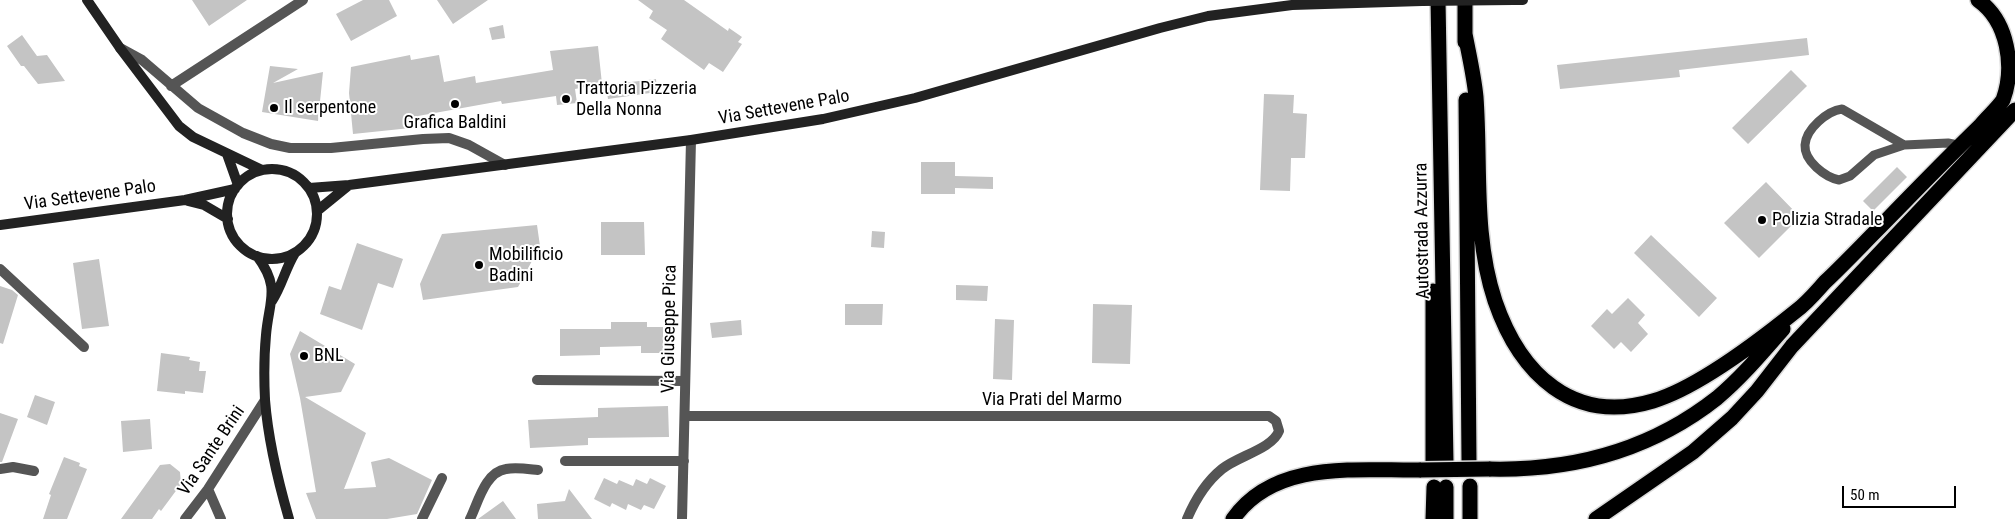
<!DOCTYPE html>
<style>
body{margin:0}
#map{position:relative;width:2015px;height:519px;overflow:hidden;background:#fff;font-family:"Roboto Condensed",sans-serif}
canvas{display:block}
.scale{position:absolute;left:1842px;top:486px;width:114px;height:22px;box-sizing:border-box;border:2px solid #000;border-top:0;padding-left:6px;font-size:15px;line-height:18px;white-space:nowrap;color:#000;-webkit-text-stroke:4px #fff;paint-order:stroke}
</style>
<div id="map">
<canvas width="2015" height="519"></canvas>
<div class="scale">50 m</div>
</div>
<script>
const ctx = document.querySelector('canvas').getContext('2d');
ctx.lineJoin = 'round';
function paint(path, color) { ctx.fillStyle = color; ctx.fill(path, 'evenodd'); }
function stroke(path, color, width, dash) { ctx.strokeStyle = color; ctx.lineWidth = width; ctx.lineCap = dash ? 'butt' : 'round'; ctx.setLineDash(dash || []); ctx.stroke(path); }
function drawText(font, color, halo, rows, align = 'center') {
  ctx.font = font + ' "Roboto Condensed",sans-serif'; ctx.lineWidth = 4; ctx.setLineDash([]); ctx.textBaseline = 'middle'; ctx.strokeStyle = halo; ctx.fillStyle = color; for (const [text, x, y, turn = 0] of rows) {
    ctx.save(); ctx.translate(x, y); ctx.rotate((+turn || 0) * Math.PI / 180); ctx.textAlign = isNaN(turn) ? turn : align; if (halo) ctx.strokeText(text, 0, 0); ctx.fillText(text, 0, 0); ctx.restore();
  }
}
paint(new Path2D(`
 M192,0H247L209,26Z
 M363,0H389L397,16L351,41L336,14Z
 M437,0H488L453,24Z
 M638,0H684L728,31L729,28L742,37L738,42L742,44L723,72L709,63L704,70L661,39L667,30L649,18L653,11Z
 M503,25L505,38L492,40L489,28Z
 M22,35L37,56L47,55L65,81L38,84L24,66H21L7,46Z
 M1807,38L1809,55L1679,70L1680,77L1560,89L1557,65Z
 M598,46L602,84L575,89L577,103L557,105L556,96L502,104L501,101L418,116L420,127L353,134L349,93L351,67L410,55L411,60L439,55L444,82L475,76L476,83L553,70L550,51Z
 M270,66L298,69L273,83L323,72L318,121L262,112Z
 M1791,70L1807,86L1748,144L1732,128Z
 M656,79L657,92L608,99L606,85Z
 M1264,94L1294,95L1293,113L1307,114L1305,158H1291L1290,191L1260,190Z
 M921,162H955V176L993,177V189L955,188V194H921Z
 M1897,167L1907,177L1873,211L1863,201Z
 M1766,182L1800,217L1759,258L1724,223Z
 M601,222H644L645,255H601Z
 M537,225L540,246L518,287L423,300L420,284L442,234Z
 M872,231L885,232L884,248L871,247Z
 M1651,235L1717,298L1699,317L1634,253Z
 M357,243L403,259L393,288L378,283L362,330L320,314L329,286L341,290Z
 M99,259L109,326L82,329L73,263Z
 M956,285L988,286L987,301L956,300Z
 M0,286L12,290L18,295L3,344L0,343Z
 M1628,298L1645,315L1638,323L1648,334L1631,352L1621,342L1614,349L1591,326L1607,309L1612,314Z
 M845,304H883L882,325H845Z
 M1093,304L1132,305L1130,364L1092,363Z
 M995,319L1014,320L1012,380L993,379Z
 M741,320L742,335L712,338L710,323Z
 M611,322H647V327H663V353H641V346L600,347V355L560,356V329H611Z
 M300,331L355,364L341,392L305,397L366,433L344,489L376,487L371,462L389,458L432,480L417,514L387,519H316L306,493L316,492L300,398L290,354Z
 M161,353L190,357L189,360L200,362L199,371H206L203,393L185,391V394L157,391Z
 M35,395L55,402L47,425L27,417Z
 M668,406L669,437L588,438V445L530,448L528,420L598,417V408Z
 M0,413L18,419L2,462H0Z
 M150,419L152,449L123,452L121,421Z
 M64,457L80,463L79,466L87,469L67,519H43L51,495L49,494Z
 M170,464L180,472L181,484L161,511L159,509L152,519H121L160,465Z
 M604,478L617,484L619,480L633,486L636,479L647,484L650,478L666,486L654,509L644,505L641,510L628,504L626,510L612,503L610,507L594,499Z
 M569,489L592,519H538L537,504L565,501Z
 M503,501L516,519H478Z`), '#c4c4c4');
const highway = new Path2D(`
 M1438,0L1446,461
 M1465,0V42
 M1465,34C1469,55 1474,76 1476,97C1481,166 1473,235 1495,301C1520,374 1573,425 1653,401C1697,388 1760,340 1796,311C1807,303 1816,292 1825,282C1844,264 1862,245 1880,227C1913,193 1946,159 1980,126C1987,117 1997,109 2003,100C2015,67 2008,21 1978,0
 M1466,100L1469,461
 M1433,291V461
 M1489,469C1572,471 1651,450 1717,398C1741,378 1762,353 1783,329
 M1470,486V519
 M1446,487V519
 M1233,519C1275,459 1358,471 1421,470
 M1433,519L1434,487
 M1596,519L1693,452L1732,418L1757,391L1792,346L2015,110`);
stroke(highway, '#dbdbdb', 18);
stroke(new Path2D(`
 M1904,145L1874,155L1850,176L1839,180C1825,177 1804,161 1805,145C1806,129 1827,111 1842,109L1904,145L1948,143L1953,144L1960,148`), '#555', 9);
stroke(new Path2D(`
 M120,48L142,60L198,108L243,133L271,144L290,148H331L423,139L449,138L469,145L505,165
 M171,86L303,0
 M0,269L84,347
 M537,380L685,381
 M685,416H1269L1276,421L1279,431C1272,449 1238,456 1222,469C1206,482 1195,500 1187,519
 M565,461H684
 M0,469L13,467L34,471
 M208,489L221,519
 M185,519L208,489L265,400
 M422,519L442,478
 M470,519C478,503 485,472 506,469C516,467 528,469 538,470
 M682,519L691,140`), '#555', 10);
stroke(new Path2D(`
 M87,0L120,48L179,126L193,137L262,170
 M1513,0H1523
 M227,154L238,185
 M227 214a45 45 0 1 1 90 0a45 45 0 1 1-90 0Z
 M309,188L349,185L691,140L823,119L915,98L1160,28L1208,16L1292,5L1422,1
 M188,201L204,205L228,219
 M317,211L349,185
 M0,225L185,200L235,189
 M257,256C281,288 269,300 266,335C264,356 264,379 265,400C268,439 278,481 289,519
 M272,301C282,286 285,269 295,253`), '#222', 10);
stroke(highway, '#000', 15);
const highwayBridge = new Path2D(`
 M1421,470L1489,469`);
stroke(highwayBridge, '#dbdbdb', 18, []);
stroke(new Path2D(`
 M1422,1L1513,0`), '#222', 10);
stroke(highwayBridge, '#000', 15);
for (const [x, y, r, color] of [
 [566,99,5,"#000"],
 [455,104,5,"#000"],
 [274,108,5,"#000"],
 [1762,220,5,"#000"],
 [479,265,5,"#000"],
 [304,356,5,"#000"]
]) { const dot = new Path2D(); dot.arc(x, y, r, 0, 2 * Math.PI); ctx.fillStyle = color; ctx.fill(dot); stroke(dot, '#fff', 2); }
drawText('18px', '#000', '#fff', [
 ["Trattoria Pizzeria",576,89],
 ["Della Nonna",576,110],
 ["Il serpentone",284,108],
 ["Grafica Baldini",455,123,"center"],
 ["Polizia Stradale",1772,220],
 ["Mobilificio",489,255],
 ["Badini",489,276],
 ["BNL",314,356]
], 'left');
drawText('18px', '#000', '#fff', [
 ["Via Settevene Palo",784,108,-10],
 ["Via Settevene Palo",90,196,-8],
 ["Autostrada Azzurra",1423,231,-91],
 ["Via Giuseppe Pica",670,329,-89],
 ["Via Prati del Marmo",1052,400],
 ["Via Sante Brini",212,451,-56]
]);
</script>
